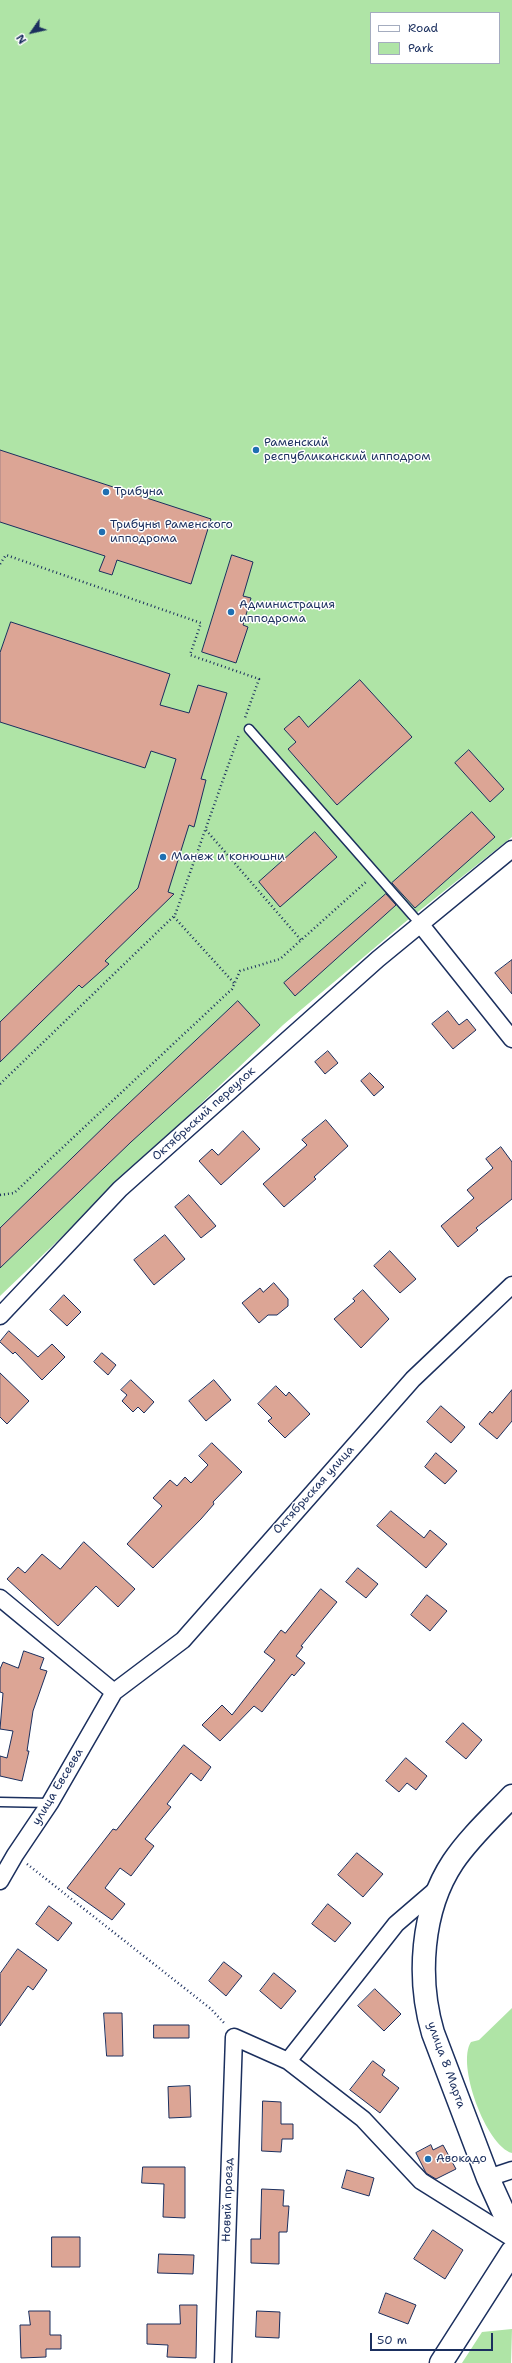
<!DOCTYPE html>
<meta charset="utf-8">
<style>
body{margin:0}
#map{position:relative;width:512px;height:2363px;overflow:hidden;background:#fff;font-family:"Shantell Sans",sans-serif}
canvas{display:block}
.legend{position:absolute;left:370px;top:12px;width:130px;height:52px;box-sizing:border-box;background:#fff;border:1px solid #a4acbf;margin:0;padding:5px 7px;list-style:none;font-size:12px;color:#1b2f5e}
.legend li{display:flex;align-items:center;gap:8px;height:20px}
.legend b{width:20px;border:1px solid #a4acbf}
.north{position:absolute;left:12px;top:12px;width:40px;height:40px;-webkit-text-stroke:3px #fff;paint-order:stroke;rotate:236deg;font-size:11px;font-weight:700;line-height:16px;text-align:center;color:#1b2f5e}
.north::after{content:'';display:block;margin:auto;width:14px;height:18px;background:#1b2f5e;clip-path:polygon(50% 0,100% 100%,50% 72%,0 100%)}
.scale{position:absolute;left:370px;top:2333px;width:123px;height:18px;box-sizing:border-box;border:2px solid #1b2f5e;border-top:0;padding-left:5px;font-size:12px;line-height:14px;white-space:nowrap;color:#1b2f5e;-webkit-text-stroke:3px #fff;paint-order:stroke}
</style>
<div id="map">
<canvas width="512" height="2363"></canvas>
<ul class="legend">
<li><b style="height:5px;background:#fff"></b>Road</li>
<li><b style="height:11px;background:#afe4a6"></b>Park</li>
</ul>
<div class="north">N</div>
<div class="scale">50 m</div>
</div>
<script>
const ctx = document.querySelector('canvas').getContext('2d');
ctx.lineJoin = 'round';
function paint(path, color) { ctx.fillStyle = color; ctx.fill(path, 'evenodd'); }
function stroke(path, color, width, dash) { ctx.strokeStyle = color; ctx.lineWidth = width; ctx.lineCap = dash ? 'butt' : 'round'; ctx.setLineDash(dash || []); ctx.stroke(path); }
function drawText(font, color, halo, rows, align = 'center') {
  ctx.font = font + ' "Shantell Sans",sans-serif'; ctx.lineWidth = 3; ctx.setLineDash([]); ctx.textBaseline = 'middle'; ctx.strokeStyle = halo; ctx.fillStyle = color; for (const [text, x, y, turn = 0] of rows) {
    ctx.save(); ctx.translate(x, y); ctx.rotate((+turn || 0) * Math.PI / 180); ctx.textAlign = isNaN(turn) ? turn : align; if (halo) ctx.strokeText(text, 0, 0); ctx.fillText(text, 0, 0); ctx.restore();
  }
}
paint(new Path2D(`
 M0,0H512V837L404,923L283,1025L0,1296ZM371,13H499V63H371Z
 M512,2008V2153C486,2146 456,2064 471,2042L479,2040Z
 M512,2329L511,2363H462L482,2332Z`), '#afe4a6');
const building = new Path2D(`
 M0,450L211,519L191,584L117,560L112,575L99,571L105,556L0,522Z
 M232,555L253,562L243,596L251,598L243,625L248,627L236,663L202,652Z
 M11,622L170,674L160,705L189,713L198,685L227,693L201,779L206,780L194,827L189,825L168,892L174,894L105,961L109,964L82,988L79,985L0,1062V1022L138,888L176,759L151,751L145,768L0,722V653Z
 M360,680L412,737L337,805L288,749L296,742L284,729L299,716L308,727Z
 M469,750L504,789L490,802L455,763Z
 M472,812L495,837L415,908L392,883Z
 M315,832L337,857L280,907L259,882Z
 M386,894L396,905L295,996L284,983Z
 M512,960V994L495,973Z
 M238,1001L260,1025L131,1142L0,1268V1228L110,1121Z
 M448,1011L459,1025L467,1019L476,1030L453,1049L432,1024Z
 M328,1051L338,1063L325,1074L315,1062Z
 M370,1073L384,1087L374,1096L361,1081Z
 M326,1120L348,1146L314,1177L316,1179L284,1207L263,1184L307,1145L302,1140Z
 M243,1131L260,1149L221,1185L199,1161L212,1149L218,1155Z
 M501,1147L512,1162V1199L476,1228L478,1230L458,1247L441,1226L474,1198L467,1190L493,1168L486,1159Z
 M189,1195L216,1226L201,1238L175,1207Z
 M165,1235L185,1259L154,1285L134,1260Z
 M390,1251L416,1279L400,1293L374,1266Z
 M274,1283L288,1299V1306L277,1315H268L259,1323L242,1303L260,1288L263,1292Z
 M363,1290L389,1319L361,1348L334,1319L355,1301L353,1299Z
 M64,1295L81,1312L67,1326L50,1310Z
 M9,1331L38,1357L52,1344L65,1357L42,1380L15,1352L13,1354L0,1342Z
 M102,1353L116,1365L108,1375L94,1362Z
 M0,1373L29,1401L7,1424L0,1417Z
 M131,1380L154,1402L144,1413L138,1407L133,1412L122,1401L127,1395L121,1390Z
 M214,1380L231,1400L206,1421L189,1401Z
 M276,1386L286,1396L289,1392L310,1414L285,1438L268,1421L272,1418L258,1404Z
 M512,1390V1421L497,1439L479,1424L490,1411L492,1413Z
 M441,1406L465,1427L451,1443L427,1422Z
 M212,1443L242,1472L213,1502L214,1504L201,1519L153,1568L127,1544L162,1506L153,1498L170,1480L177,1486L185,1477L191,1483L208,1465L199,1456Z
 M436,1453L457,1471L445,1484L425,1467Z
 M391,1511L424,1538L430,1530L447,1544L426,1568L377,1526Z
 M84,1542L135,1589L118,1607L96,1586L58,1626L7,1579L18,1567L25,1573L42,1554L60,1569Z
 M358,1568L378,1584L366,1598L346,1582Z
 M321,1589L337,1602L301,1646L303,1647L296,1656L305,1663L294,1676L292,1674L262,1712L254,1706L220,1741L202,1725L222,1705L232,1715L275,1660L264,1652L281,1630L285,1633Z
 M427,1595L447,1611L430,1631L411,1615Z
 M24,1651L44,1658L40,1669L47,1671L33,1711L27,1751H29L22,1781L0,1776V1756L7,1758L13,1731L0,1729L3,1693L0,1692V1669L3,1662L18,1668Z
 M463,1723L482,1740L466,1759L446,1742Z
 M184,1745L211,1767L201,1781L191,1773L167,1804L171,1807L145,1839L154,1846L131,1876L120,1868L105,1888L125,1904L112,1920L67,1888L113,1829L116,1830Z
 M406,1758L427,1776L416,1790L407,1783L399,1792L386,1781Z
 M357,1853L383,1874L363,1897L338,1875Z
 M328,1904L351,1923L335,1942L312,1924Z
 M49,1906L72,1923L58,1941L36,1924Z
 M18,1949L47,1970L33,1990L28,1986L0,2026V1974Z
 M224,1962L242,1976L226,1996L209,1981Z
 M274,1973L296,1991L281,2009L260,1991Z
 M375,1989L401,2014L384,2031L358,2006Z
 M104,2013H122L123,2056H107Z
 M154,2025H189V2038H154Z
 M373,2061L385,2070L382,2075L399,2088L380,2113L350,2090Z
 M190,2086L191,2117L169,2118L168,2087Z
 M263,2101L281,2102V2124H293V2139H282L281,2152L262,2151Z
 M431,2145L433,2150L443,2145L456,2169L436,2179L426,2173L416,2153Z
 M143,2167H185V2218L163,2217L164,2184L142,2183Z
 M347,2170L374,2178L369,2196L342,2188Z
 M262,2189L284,2190L283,2206H289L287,2232H279V2264L251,2263V2239H260Z
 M433,2230L463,2250L445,2279L414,2259Z
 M52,2237H80V2267H52Z
 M159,2254L194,2255L193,2274L158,2273Z
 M386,2293L416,2305L408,2324L379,2313Z
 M180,2305H197L196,2358L167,2357L168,2345L147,2344V2324H180Z
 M29,2311H50V2335H61V2349H46V2357L21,2358L20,2325H30Z
 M257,2311L280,2312L279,2338L256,2337Z`);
paint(building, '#dca595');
stroke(building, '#1b2f5e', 1);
const lane = new Path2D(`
 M249,729L421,925
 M0,1802L50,1803`);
const street = new Path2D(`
 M421,925L512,1039
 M0,1316L120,1189L378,959L512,849
 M0,1598L114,1692
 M0,1881L15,1855L50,1803L114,1692L183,1640L413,1379L512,1285
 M288,2061L396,1924L439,1887
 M488,2178L512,2170
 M223,2363L234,2037L288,2061L363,2119L421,2181L512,2238`);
const secondary = new Path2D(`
 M441,2363L512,2252`);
const primary = new Path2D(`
 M512,1796C492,1817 469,1838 453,1862C421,1910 417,1979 433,2033L488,2178L512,2231`);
stroke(lane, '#1b2f5e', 11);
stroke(street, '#1b2f5e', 19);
stroke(secondary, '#1b2f5e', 25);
stroke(primary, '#1b2f5e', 25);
stroke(new Path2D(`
 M0,564L6,555L201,623L190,655L259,679L245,718
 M206,830L301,940
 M174,917L234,983
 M0,1084L175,915L239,735
 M0,1195L14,1193L232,989L240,971L280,959L367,881
 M27,1864L211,2009L225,2024`), '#1b2f5e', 2.5, [1, 3]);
stroke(lane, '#fff', 8);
stroke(street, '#fff', 16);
stroke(secondary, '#fff', 22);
stroke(primary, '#fff', 22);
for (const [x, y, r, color] of [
 [256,450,4,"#1f6fb2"],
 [106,492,4,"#1f6fb2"],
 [102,532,4,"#1f6fb2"],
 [231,612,4,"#1f6fb2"],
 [163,857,4,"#1f6fb2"],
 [428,2159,4,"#1f6fb2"]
]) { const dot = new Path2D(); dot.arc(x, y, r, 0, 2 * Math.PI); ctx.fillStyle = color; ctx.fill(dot); stroke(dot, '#fff', 1.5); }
drawText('12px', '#1b2f5e', '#fff', [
 ["Раменский",264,443],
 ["республиканский ипподром",264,457],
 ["Трибуна",114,492],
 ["Трибуны Раменского",110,525],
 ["ипподрома",110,539],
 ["Администрация",239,605],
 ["ипподрома",239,619],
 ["Манеж и конюшни",171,857],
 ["Авокадо",436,2159]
], 'left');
drawText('12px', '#1b2f5e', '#fff', [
 ["Октябрьский переулок",204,1114,-42],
 ["Октябрьская улица",314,1490,-48],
 ["улица Евсеева",58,1787,-59],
 ["улица 8 Марта",446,2065,70],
 ["Новый проезд",228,2200,-88]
]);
</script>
